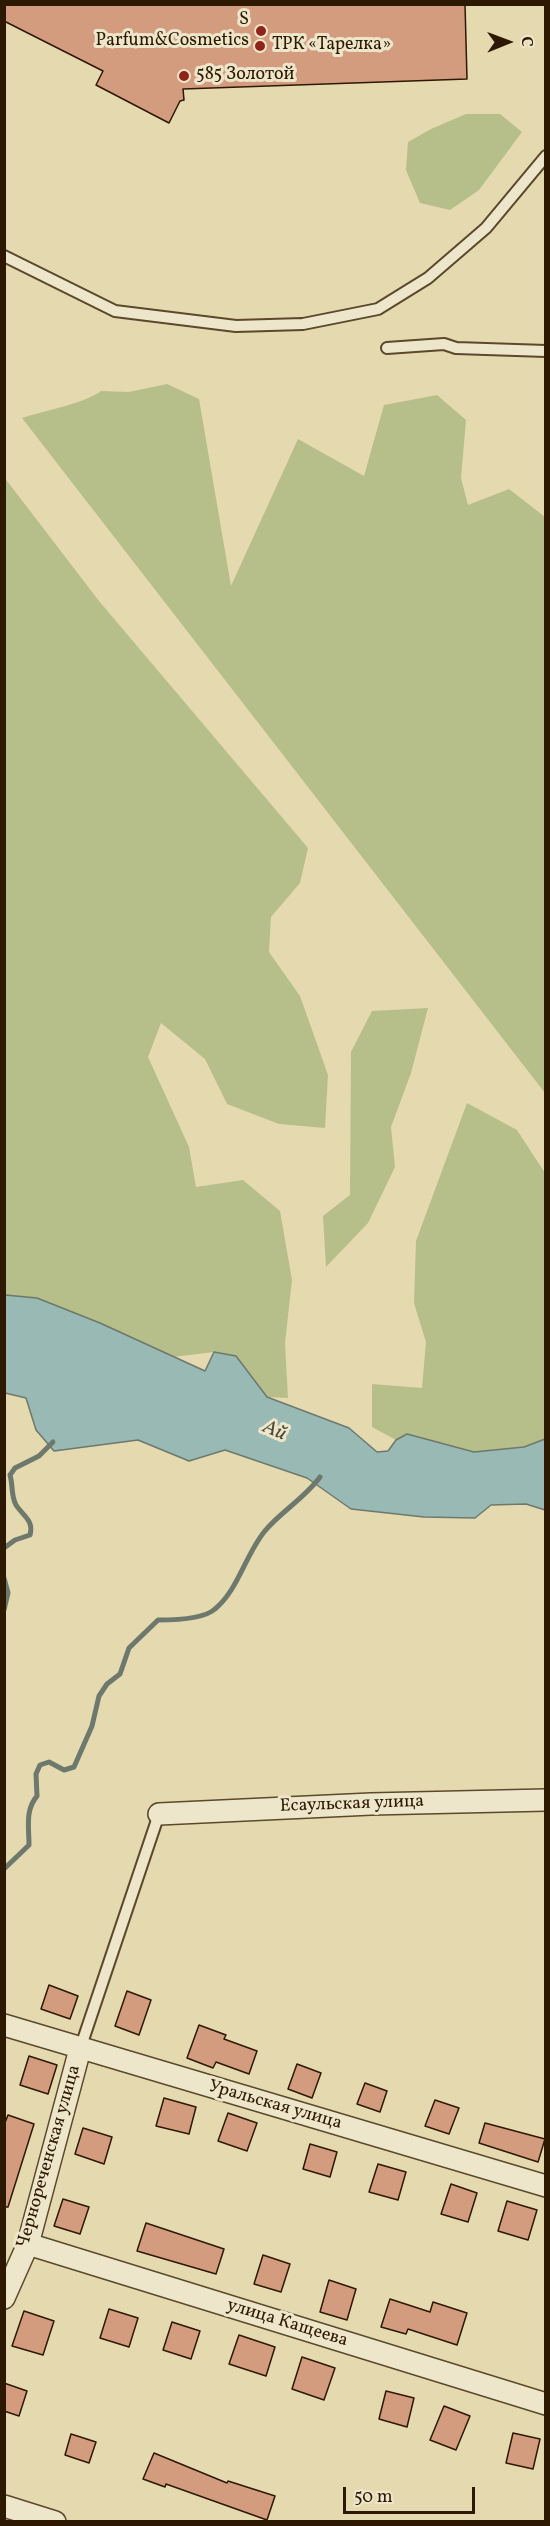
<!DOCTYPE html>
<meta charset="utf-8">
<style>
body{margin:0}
#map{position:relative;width:550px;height:2526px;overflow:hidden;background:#e5d9af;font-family:Vollkorn,serif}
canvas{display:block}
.frame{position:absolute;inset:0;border:6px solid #2d1901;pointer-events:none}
.north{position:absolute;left:478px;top:12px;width:60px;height:60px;-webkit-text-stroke:4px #eee6cb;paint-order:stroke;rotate:89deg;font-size:16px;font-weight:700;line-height:24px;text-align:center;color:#2d1901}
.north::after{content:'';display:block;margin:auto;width:21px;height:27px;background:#2d1901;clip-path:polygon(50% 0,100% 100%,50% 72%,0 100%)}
.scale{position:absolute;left:343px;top:2487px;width:132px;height:27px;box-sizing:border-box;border:3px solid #2d1901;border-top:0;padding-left:8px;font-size:18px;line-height:21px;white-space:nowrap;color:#2d1901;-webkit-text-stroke:4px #eee6cb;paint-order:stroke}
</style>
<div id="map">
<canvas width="550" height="2526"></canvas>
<div class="frame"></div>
<div class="north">С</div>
<div class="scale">50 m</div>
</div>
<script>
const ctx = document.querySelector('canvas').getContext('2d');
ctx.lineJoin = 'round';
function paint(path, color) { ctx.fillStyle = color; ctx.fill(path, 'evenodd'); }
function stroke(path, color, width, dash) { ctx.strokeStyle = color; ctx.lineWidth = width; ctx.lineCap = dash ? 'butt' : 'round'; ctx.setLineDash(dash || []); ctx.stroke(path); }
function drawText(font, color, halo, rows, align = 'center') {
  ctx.font = font + ' Vollkorn,serif'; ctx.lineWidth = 6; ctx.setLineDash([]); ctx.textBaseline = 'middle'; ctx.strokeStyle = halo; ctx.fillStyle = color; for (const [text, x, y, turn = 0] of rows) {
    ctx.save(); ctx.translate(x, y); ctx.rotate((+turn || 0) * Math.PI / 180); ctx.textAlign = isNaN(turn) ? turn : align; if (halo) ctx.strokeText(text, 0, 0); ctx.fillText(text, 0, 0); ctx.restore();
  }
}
paint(new Path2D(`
 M466,114H500L522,132L479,190L450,210L420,203L406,170L408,142L431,129Z
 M167,384L199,399L231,586L298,439L364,476L384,405L437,395L466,420L461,478L468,505L509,489L545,517V1093L22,418C43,411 86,403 101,391L129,392Z
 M4,477L99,601L308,848L300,883L271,917L269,952L300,996L328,1075L325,1128L279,1124L227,1104L205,1059L161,1023L148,1057L189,1147L196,1187L243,1180L280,1211L292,1280L285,1343L288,1398L267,1397L236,1356L214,1352L173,1357L100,1323L37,1298L5,1295Z
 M428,1008L411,1073L391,1127L395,1167L368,1223L326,1267L323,1216L350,1195L351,1052L372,1011Z
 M467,1103L517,1130L545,1173V1439L524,1447L474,1452L407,1434L396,1440L372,1427V1384L422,1388L426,1342L414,1303L416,1241Z`), '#b6bf8a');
const water = new Path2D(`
 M5,1295L37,1298L100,1323L205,1371L214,1352L236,1356L267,1397L349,1428L377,1452L388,1451L396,1440L407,1434L474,1452L524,1447L545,1439V1510L526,1504L491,1505L475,1518L424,1517L351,1509L307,1478L225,1450L189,1461L138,1440L54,1451L36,1430L26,1398L5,1393Z`);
paint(water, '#98b9b4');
stroke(water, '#6d796c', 1.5);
stroke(new Path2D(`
 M4,1548L15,1540L30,1535C34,1520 23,1516 16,1505C11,1496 13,1485 10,1475L15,1468L39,1456L53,1442
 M4,1578L8,1593L4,1610
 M4,1869L29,1845C29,1827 25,1810 37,1796L36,1774L40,1765L49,1762L64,1770L74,1767L92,1726L99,1696L107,1684L120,1674L129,1648L158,1620C172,1620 204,1619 215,1609C238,1590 245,1556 264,1532C280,1512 304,1499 320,1477`), '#6d796c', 5);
const building = new Path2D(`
 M4,4H465L467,79L183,89L184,100L180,101L169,123L96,85L103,71L4,21Z
 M49,1985L78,1996L70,2019L41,2009Z
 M127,1991L151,2000L139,2035L115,2026Z
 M199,2025L226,2035L224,2039L257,2051L249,2074L216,2062L213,2068L187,2058Z
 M29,2056L57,2065L48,2094L20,2085Z
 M297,2064L321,2073L312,2098L288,2089Z
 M365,2083L387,2091L380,2112L357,2104Z
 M164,2098L196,2107L189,2134L156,2126Z
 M435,2100L459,2108L449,2134L425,2126Z
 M228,2113L257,2123L247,2151L218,2141Z
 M8,2115L34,2124L8,2207H4V2125Z
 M485,2123L545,2139L538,2162L479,2143Z
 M83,2128L112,2137L104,2164L75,2154Z
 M310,2144L337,2152L330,2177L303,2169Z
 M378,2164L406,2172L398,2200L369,2192Z
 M451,2184L477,2193L468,2222L441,2214Z
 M63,2199L89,2207L80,2234L54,2226Z
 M507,2201L537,2210L528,2240L498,2231Z
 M146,2223L224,2249L216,2274L137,2251Z
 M263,2255L290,2264L281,2292L254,2284Z
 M329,2280L356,2289L347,2320L320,2312Z
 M390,2299L430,2312L433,2302L467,2313L457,2345L408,2329L406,2334L381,2327Z
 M109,2309L138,2318L129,2347L100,2338Z
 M24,2311L54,2321L43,2355L12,2346Z
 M172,2322L200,2331L191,2359L163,2350Z
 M239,2335L275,2347L266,2376L229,2364Z
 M302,2357L335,2368L324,2400L292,2389Z
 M4,2383L27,2391L19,2416L4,2411Z
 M386,2391L414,2398L407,2427L379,2419Z
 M444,2406L470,2416L456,2450L430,2440Z
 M513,2433L540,2439L533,2469L506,2463Z
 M71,2434L96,2442L89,2463L65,2455Z
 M154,2453L227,2483L228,2481L275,2496L267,2520L166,2484L165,2487L143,2479Z`);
paint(building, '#d49c7f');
stroke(building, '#2d1901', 1.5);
const service = new Path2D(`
 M4,256L115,311L236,326L303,324L378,309L428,278L486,228L546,156
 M387,348L444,344L456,348L546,351
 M80,2049L159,1814`);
const minor = new Path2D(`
 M159,1814L371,1804L546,1800
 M4,2025L546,2186
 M28,2244L546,2404
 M4,2298L28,2244L80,2049
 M4,2506L55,2522`);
stroke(service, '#5b492c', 14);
stroke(minor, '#5b492c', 24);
stroke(service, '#eee6cb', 10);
stroke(minor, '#eee6cb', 21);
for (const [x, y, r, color] of [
 [261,31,6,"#8f2418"],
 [260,46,6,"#8f2418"],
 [184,76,6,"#8f2418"]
]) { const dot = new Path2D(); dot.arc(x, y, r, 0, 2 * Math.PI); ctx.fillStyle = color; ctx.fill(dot); stroke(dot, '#eee6cb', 2); }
drawText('18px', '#2d1901', '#eee6cb', [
 ["S",249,21,"right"],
 ["Parfum&Cosmetics",249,42,"right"],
 ["ТРК «Тарелка»",272,46],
 ["585 Золотой",196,76]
], 'left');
drawText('18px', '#2d1901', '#eee6cb', [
 ["Есаульская улица",352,1805,-2],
 ["Уральская улица",275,2106,16],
 ["Чернореченская улица",50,2157,-74],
 ["улица Кащеева",287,2324,17]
]);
drawText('italic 20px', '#4d4937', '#eee6cb', [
 ["Ай",274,1432,23]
]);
</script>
